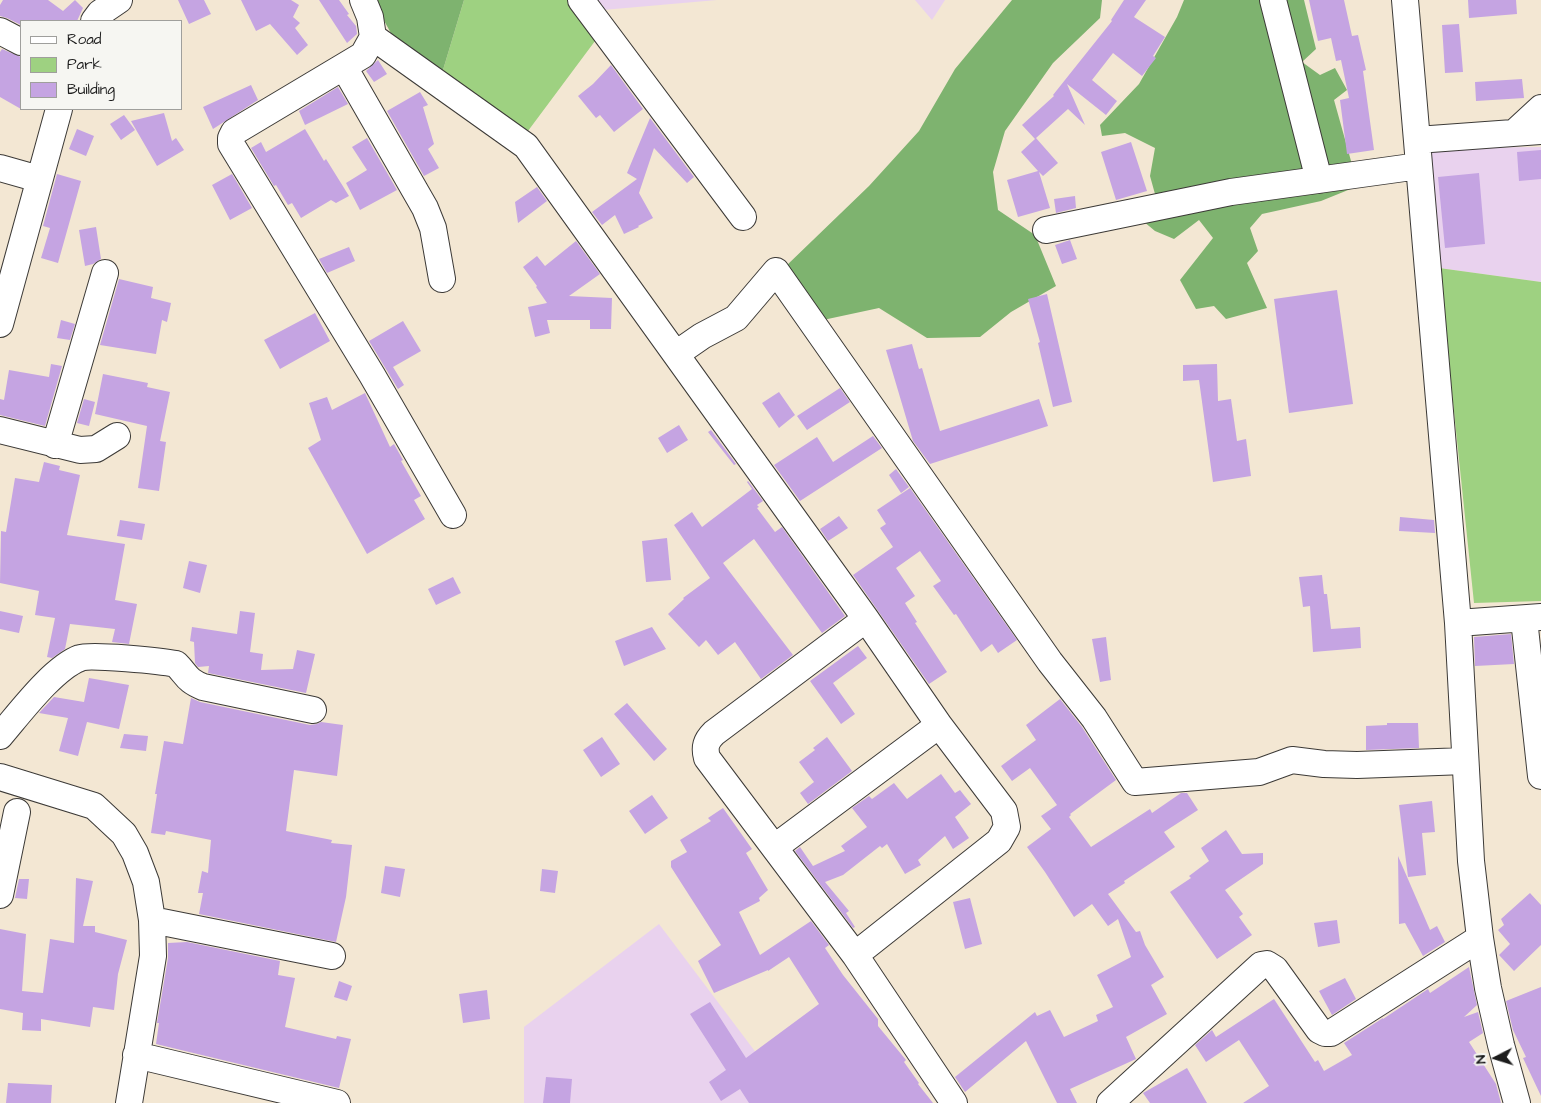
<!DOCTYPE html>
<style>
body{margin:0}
#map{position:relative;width:1541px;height:1103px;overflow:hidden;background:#f3e7d3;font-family:"Architects Daughter",sans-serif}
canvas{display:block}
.legend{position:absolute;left:20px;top:20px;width:162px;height:90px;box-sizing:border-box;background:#f6f6f2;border:1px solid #9f9f9c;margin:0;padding:6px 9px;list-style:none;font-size:15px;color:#1c1c1c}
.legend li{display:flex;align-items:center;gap:10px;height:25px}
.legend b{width:25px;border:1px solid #9f9f9c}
.north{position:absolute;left:1471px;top:1033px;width:50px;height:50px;-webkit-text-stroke:4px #f6f6f2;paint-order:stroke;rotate:265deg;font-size:14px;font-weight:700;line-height:20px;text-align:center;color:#1c1c1c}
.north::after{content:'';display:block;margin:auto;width:18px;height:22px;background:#1c1c1c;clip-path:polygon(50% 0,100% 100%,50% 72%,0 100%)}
</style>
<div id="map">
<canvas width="1541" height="1103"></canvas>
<ul class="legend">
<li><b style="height:6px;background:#fff"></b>Road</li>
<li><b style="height:14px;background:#9ed181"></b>Park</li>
<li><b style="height:14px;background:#c5a4e2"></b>Building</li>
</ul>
<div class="north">N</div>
</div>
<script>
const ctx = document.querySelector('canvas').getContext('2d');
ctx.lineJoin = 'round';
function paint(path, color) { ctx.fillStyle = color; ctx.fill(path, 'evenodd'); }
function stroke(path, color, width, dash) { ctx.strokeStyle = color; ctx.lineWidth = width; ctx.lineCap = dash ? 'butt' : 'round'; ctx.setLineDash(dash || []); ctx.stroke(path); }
paint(new Path2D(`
 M595,0H717L603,10Z
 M915,0H945L932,20Z
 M1541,147V282L1439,268L1430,148Z
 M659,924L757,1054L789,1103H524V1027Z`), '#e9d2ee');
paint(new Path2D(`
 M464,0H570L598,37L525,135L443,70Z
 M1439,268L1541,282V601L1474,603Z`), '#9ed181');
paint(new Path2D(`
 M373,0H464L443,70L394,39Z
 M1012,0H1102L1100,18L1053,63L1005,131L993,172L998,210L1035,235L1056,286L1011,312L980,337L927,338L879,308L823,320L785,267L869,186L919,131L955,69Z
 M1184,0H1304L1316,49L1302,62L1320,75L1335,68L1347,90L1334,100L1358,186L1321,201L1262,214L1250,228L1258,251L1247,263L1267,308L1226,319L1214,306L1196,309L1180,280L1213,238L1199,220L1174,239L1155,231L1137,216L1094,207L1155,194L1150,176L1155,148L1125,133L1102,136L1100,125L1139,84L1177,17Z`), '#7eb36f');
paint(new Path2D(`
 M3,0H48L63,11L75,0L83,8L77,21H21V25L7,18L0,16V5Z
 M178,0H204L211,14L189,24Z
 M241,0H291L299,5L293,17L300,23L295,28L308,45L297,55L270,24L256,31Z
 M319,0H339L349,14L347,15L356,26L357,34L347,43Z
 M1124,0H1146L1134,17L1165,37L1153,56L1156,58L1142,76L1113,53L1092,80L1117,101L1106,115L1067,84L1085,125L1068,109L1036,138L1058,163L1043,176L1039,172L1050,208L1018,217L1007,180L1038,171L1021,152L1035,139L1022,125L1054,96L1053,95L1112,21L1111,20Z
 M1309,0H1344L1352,36L1358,35L1366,70L1363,71L1374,150L1347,154L1340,100L1349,98L1341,60L1336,61L1331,38L1318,41Z
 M1468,0H1516L1517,14L1469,18Z
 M1459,24L1463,72L1445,73L1442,25Z
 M2,49L21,57V109L0,97V52Z
 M378,60L387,74L374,82L366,71Z
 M611,65L643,109L614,132L600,115L596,118L578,96L593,84Z
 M1522,79L1524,98L1476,101L1475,82Z
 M251,85L258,100L213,129L203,107Z
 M338,87L348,104L305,125L299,111Z
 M420,92L428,105L423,107L434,144L428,149L439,168L424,176L387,111Z
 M164,113L172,141L176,138L184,150L157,166L131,121Z
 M124,115L135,130L121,140L110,124Z
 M650,118L694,177L687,183L654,148L639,193L653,218L638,226L639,227L624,234L615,215L602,225L592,212L637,179L627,173Z
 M77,129L94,136L86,156L69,149Z
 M305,129L324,161L326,159L349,196L336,203L331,200L301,218L292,203L288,205L276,185L274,186L251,148L261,142L266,152Z
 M367,138L397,190L360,210L346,183L367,170L352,147Z
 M1131,142L1147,191L1116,200L1101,152Z
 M1541,150V179L1519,181L1517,152Z
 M1479,173L1485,244L1445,248L1438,177Z
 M57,174L81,181L58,263L41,258L50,228L43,226Z
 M232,174L252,208L230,220L212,185Z
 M537,187L547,201L518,223L515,202Z
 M1075,196L1076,208L1056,213L1054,199Z
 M96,227L101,259L93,264L85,266L79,230Z
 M1070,240L1077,259L1062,264L1055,245Z
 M576,241L600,274L569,296L612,298L611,329H590V320H547L550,333L535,337L528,307L547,303L536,287L537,286L523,267L537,256L545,266Z
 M349,247L355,261L327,273L319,259Z
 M119,279L153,287L151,298L171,303L167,322L162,320L156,354L100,345Z
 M1337,290L1353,404L1289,413L1274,299Z
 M1047,294L1072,402L1053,407L1038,343L1040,342L1028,299Z
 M315,313L330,341L280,369L264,340Z
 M61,320L75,324L70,340L57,338Z
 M403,321L421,351L393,367L404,385L398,389L369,341Z
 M912,344L919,369L922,368L940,431L1039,399L1048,426L930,464L913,441L886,350Z
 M51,364L62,366L45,426L0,415V399L4,400L9,370L49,377Z
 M1217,364L1218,401L1231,399L1237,441L1246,439L1251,476L1213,482L1199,380L1183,381V365Z
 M103,374L148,383L147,387L170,392L160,441L166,442L159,491L138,488L147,426L95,414Z
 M840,388L850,402L807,430L797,416Z
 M779,392L795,415L779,428L762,403Z
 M365,393L390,447L394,444L403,460L401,461L421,496L414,500L425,519L367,554L308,448L321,440L309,403L327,397L332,410Z
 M84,399L95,402L89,426L77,423Z
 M679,425L688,440L667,453L658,438Z
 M711,430L736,464L734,465L708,432Z
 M873,436L882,448L800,501L774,465L817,437L833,462Z
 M44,462L60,466L59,470L80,475L67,535L125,544L115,600L137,604L129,644L112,642L115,629L70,624L65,649L52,658L47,657L55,618L35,615L39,591L0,583L1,531L6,532L15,478L39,482Z
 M896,469L909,487L901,493L889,475Z
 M748,481L763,501L757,505L759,507L757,508L775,532L782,527L845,616L822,633L754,539L723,563L793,655L761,679L735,642L718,655L706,640L699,647L668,614L684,599L683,598L710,578L674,525L692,512L702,527L752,489L747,482Z
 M910,488L1017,640L998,653L992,644L981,652L956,614L954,615L933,586L941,581L920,551L896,568L915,596L905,603L917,622L915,623L947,672L929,684L853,575L893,547L880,528L886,524L877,510Z
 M839,516L848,528L828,541L820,529Z
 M1400,517L1434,520L1435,533L1399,531Z
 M120,520L145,524L142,540L117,536Z
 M667,538L671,580L646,582L642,541Z
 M189,561L207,565L200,593L183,588Z
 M1322,575L1324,594H1327L1331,629L1360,627L1361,648L1313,652L1310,606L1303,607L1299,577Z
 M453,577L461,593L436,605L428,589Z
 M0,611L23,616L19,633L0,629Z
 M240,611L255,613L250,652L263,654L261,670L293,669L297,650L315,654L306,693L208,673L209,666L198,667L195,663L194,642L190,641L192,627L237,634Z
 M652,627L666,649L624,666L615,641Z
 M1511,634L1514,664L1475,666L1474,637Z
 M1106,637L1111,680L1100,682L1092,639Z
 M858,646L867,658L833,683L855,714L841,724L810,681Z
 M89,678L129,685L119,729L87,722L78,756L59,751L68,718L39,713L54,697L84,702Z
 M191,698L200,702L310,725L317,724L321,722L343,725L337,776L294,770L286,831L332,840L331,843L352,845L346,897L336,942L199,914L203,893H198L202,871L208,873L211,840L166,831L165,835L151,833L157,794H155L164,741L183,744Z
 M1060,699L1082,727L1116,780L1070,814L1071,815L1069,817L1091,847L1150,809L1152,813L1181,793H1187L1198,810L1164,832L1175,847L1124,881L1125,883L1108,894L1136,932L1140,931L1145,945L1164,977L1151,985L1167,1014L1126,1037L1136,1059L1070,1089L1077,1103H1057L1026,1041L965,1092L955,1077L1035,1012L1037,1016L1050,1010L1064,1037L1098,1021L1096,1015L1113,1007L1097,975L1131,957L1118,919L1108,926L1092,904L1074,917L1045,872L1027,847L1051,829L1041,816L1057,805L1030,768L1012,781L1001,766L1036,740L1026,725Z
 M627,703L667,749L654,761L614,714Z
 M1387,723H1418L1419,748L1366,750V726L1387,725Z
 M124,734L148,736L146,751L120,748Z
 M602,737L620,764L601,777L583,750Z
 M827,737L852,771L808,804L800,793L814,782L799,762L815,750L813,748Z
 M941,774L955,793L960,790L971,804L955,817L969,838L953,849L945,836L918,860L921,865L905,874L887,844L882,848L880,846L843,875L825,882L849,911L846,913L855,927L853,928L795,851L800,847L813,866L845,851L841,846L867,827L852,808L869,796L872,799L894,783L907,799Z
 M652,795L668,818L645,834L629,811Z
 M1432,801L1435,832L1422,833L1426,875L1408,877L1399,805Z
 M723,808L752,849L746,853L768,890L759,898L760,901L739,912L760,955L811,921L829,945L825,948L843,975L878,1019V1026L906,1060L904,1062L919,1083L918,1084L933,1103H749L740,1089L721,1101L709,1082L726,1070L690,1014L710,1002L746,1058L819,1004L789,957L768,971V970L714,993L698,961L721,945L671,867V861L687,852L680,840L711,821L708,818Z
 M1226,830L1242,854L1263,853V864L1225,890L1243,914L1239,917L1252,935L1217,959L1170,892L1191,878L1189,876L1209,861L1201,848Z
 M1398,856L1430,930L1437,926L1445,942L1423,956L1405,923L1399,924Z
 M385,866L405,869L400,897L381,893Z
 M542,869L558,871L555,893L540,891Z
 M76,878L93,881L83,926H95V932L127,940L118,974L114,1010L93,1007L90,1027L41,1019V1031L22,1030L23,1013L0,1009V929L26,934L22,991L43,993L50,939L74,943Z
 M19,879H29L27,899L15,898Z
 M1530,893L1541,905V945L1514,971L1499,955L1510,944L1498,930L1504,925L1501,919Z
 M970,898L982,944L965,949L953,902Z
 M1337,920L1340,943L1318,947L1314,923Z
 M187,942L280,961L278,975L295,978L285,1027L336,1039L337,1036L351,1039L339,1088L156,1044L159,1023H157L168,958V943Z
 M1469,967L1477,1005L1464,1017L1478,1012L1483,1033L1469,1042L1496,1084L1501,1103H1243L1269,1086L1239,1040L1206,1062L1195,1045L1212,1030L1216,1037L1274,999L1315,1062L1318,1060L1324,1071L1352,1055L1344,1043L1383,1018V1019L1428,989L1430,993Z
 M1345,978L1356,999L1332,1015L1319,991Z
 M339,981L352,986L347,1001L334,997Z
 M1541,987V1096L1523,1058L1526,1057L1513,1030L1506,1001Z
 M487,990L490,1019L463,1023L459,994Z
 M1187,1068L1207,1103H1150L1143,1093Z
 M546,1077L572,1079L570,1103H543Z
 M8,1083L52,1085L51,1103H6Z`), '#c5a4e2');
const minor = new Path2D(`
 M363,0L370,17L373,37L363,55L234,132L231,138V144L372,375L453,515
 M581,0L743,217
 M1273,0L1319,180
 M1405,0L1458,623L1471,861L1480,938L1488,988L1501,1045L1517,1103
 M94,21L100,13L119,0
 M0,31L21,42
 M373,37L526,146L866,619
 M344,67L425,208L433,228L442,279
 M1515,132L1541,108
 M1417,140L1541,131
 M0,168L39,179
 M1046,230L1231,192L1419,166
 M0,324L59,109
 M676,354L702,336L736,318L776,271L1050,662L1094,718L1135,782L1259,772L1292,760L1324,764L1357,765L1465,761
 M0,430L80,450L96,449L117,436
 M55,445L105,273
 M1524,619L1541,776
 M1458,623L1541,617
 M0,736C19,714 53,668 80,658C90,654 162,661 176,664C188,676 186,680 203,687L313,710
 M0,777L94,806L124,834L135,853L146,882L152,920L153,956L129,1103
 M775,847L939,725
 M0,895L17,812
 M152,920L332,956
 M855,955L999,841L1007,827L1004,811L939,725L866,619L714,733C706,741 704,747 707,758L855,955L954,1103
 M136,1055L337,1103
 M1110,1103L1261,965L1267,964L1275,969L1319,1030L1325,1033H1331L1480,938`);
stroke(minor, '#3c3a37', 28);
stroke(minor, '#fff', 26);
</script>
